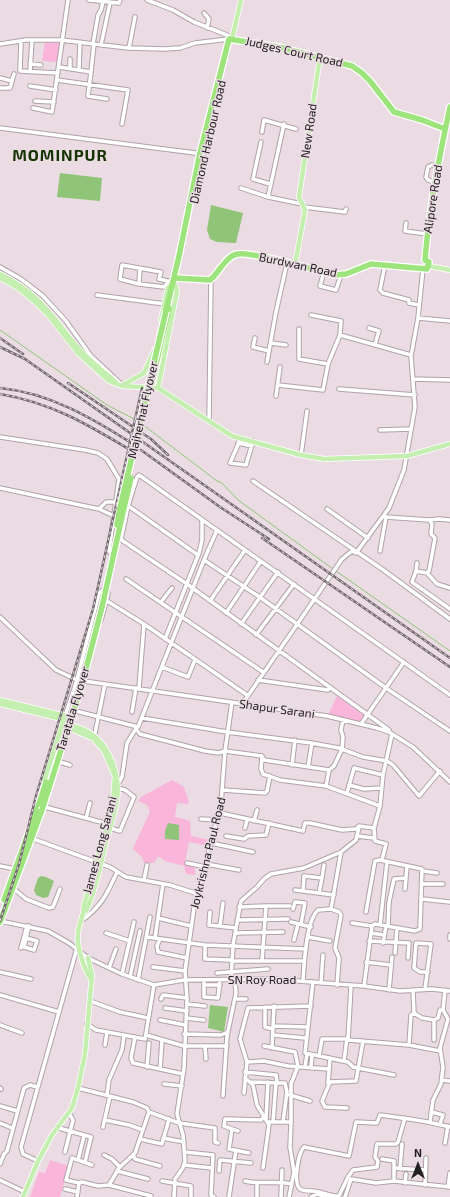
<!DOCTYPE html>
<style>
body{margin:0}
#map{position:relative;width:450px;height:1197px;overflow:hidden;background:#ebdce4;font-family:"Exo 2",sans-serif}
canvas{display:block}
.north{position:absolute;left:398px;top:1145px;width:40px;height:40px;-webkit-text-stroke:3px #ebdce4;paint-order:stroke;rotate:0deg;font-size:11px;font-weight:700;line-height:16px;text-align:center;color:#252023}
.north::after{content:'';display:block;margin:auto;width:14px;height:18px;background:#252023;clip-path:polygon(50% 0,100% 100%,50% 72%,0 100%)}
</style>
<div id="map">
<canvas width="450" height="1197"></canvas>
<div class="north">N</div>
</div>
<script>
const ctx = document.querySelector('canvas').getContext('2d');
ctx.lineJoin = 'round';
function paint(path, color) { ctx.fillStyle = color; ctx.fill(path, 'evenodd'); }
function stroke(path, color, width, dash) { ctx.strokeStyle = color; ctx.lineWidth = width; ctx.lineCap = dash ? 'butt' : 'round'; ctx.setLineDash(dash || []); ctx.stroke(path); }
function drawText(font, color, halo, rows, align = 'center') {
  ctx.font = font + ' "Exo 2",sans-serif'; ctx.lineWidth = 3; ctx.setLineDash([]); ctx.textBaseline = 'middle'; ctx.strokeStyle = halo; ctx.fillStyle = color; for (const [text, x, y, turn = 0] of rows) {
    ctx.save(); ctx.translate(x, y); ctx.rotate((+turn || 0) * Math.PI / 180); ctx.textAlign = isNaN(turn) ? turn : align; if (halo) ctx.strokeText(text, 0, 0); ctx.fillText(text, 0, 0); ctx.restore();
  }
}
paint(new Path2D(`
 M45,42L60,43L58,62L42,61Z
 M337,696L365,716L360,722L328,715Z
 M172,780L184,787L189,802L187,804L177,803L175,817L190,821L191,836L210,840L208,846L189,842L185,862L195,865V875L186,874L184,866L165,861L158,856L154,863H144L142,857L133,849C138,835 145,825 150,811L147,805L138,801L141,797Z
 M50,1160L69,1166L60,1197H30L39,1172L45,1173Z`), '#fab5db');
paint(new Path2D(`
 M60,173L102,178L100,201L57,197Z
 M211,205L243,213L236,243L217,242L210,239L207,230Z
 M168,823L179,825V840L165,839V831Z
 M41,876L46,877L54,881L48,897L43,898L36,895L34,890L38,878Z
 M210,1005L228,1007L224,1032L208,1028Z`), '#90c478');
stroke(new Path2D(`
 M0,330L107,405L138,421
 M142,424L217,481L222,483L238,500L333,569
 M336,571L450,651`), '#90c478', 1);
const minor = new Path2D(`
 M89,0L119,3L120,0
 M147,0L173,10L194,22L232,37
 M204,13L209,19L207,28
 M21,41L20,71L58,73
 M0,44L26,40H61L128,48L164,49L180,48L195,43L229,39
 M93,44L98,15L101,10L103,2
 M101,45L110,3
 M129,48L135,17
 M30,64L41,65
 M59,67L91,72L88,96L107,99
 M70,68V59
 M79,70L80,42
 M30,71L32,40
 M91,72L94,44
 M0,78L12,81
 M57,80L128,90L122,124
 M30,86L56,90
 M0,88H10L14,74
 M35,101L54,102
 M33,108L52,112L68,0
 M284,124L268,197L302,204
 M0,128L203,154
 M262,132L264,120L296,129
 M261,142L253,179L270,184
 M435,182L428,180L426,177L428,167L432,165L438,167
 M241,188L268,197
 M304,207L345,212L346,209
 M406,223L405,231L427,234
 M385,265L380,290L383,293L409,300V303L419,305
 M0,267L21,279L43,296L66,321L91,356L120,383
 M324,272L320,286L336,290L341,275
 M169,281L164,287L139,284L120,279L122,265L161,272L159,279L172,282
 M139,284L140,268
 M97,295L165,304
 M311,315L341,321L340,335
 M418,318L450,321
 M369,328L379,331L375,344
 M299,329V359L328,364
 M255,338L253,347L269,351
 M271,343L286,345
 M267,362L276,312L287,263
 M413,379L450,380
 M278,385L323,390L328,364L340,335L411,355
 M339,389L415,395
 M276,396L280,367
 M209,421L211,278
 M380,430L411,429
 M0,437L85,450L98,453L107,459L119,479L109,551L112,555
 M241,438L230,463L246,465L253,441
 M238,443L252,446
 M301,455L307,411
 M253,481L382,569L450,619
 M0,488L99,509L114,516
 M127,505L198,555
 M99,509L106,502H118
 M327,509L368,538
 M429,520L439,519L450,520
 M120,539L187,584L389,730
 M121,539L128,506L137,477L139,475L450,695
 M380,551L386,517L429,520L432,524L431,534L435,538L429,571L427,573L416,571L417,563
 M204,560L217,530
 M416,571L412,582L450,609
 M427,573L437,584L450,588
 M126,579L263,672
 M107,601L144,624L247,695
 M210,601L245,550
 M161,602L172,588
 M226,613L261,561
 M0,617L56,670L77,680L327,716L377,728L389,732L413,747L450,782
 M101,620L108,594L106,591
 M241,624L278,572
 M256,635L294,584
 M165,639L199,553L202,540V520
 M162,667L188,677L195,660
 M258,680L328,690
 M139,688L144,624
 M243,703L342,559L352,551L356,553L389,508L404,470L415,407L411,356L418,318L423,269
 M76,711L138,727L204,560L261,598L386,688L450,731
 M132,712L136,688
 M65,716L77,680L99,593L103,590
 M142,718L227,732L311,743L339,748L363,757L387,761L393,765L419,796L440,771
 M361,724L404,662
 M136,729L140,734L205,751L218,753L225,751L262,756L264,760L329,770
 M94,738L105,684
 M262,757L261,769L263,774L280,780L326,786L380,806
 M60,762L70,765
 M292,765L295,740
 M308,767L312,743
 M119,782L122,777L127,743L137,727
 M349,785L364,789L381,788
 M326,786L329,770L334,766L342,749L343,737L341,730L343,720
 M223,790L265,793L267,791L270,776
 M347,793L354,768L383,775
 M45,807L108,824
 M220,813L303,831L305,823H310L342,830L356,829L359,826L374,828L380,806L383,775L392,734
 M86,818L90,803
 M201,819L218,820
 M254,821L257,810
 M110,828L120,831L134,797L125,790L118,788
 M245,828L247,820
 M374,828L375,841L386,844L382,860
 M226,836L244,839L248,836L266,835L269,823
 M357,836L374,838
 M31,838L110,867L126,877L170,885L198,894
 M211,843L253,852
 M187,863L206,867
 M206,864L239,870
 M0,866L15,869
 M423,871L437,873
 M322,878L324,865
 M144,880L147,865
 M422,884H443
 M13,888L26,899L49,908L53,907L60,889
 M405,889L407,866
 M295,890L303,891
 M319,893L322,878L304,876L303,891L334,895
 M422,899L450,902
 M266,906H290
 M239,907L266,906L262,961
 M293,909L295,902L305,903L301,924
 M331,909L339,912L341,915L335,948L339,958L337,985
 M210,912L209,925L236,928
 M158,918L191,926
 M237,920L288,919
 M0,921L48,931L69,943L88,958L122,974L154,985L184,980L272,979L364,986L400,991L432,989L450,991
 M81,921C102,906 107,894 117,872
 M291,922L311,927
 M352,923L372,926
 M380,925L387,862
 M220,926L223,903
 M388,926L389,902L394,879L406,878
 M106,933L130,941
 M235,933L283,932
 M371,933L384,935
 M450,935V939
 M147,937L205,945L306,949
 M308,937L330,941
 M26,938L37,941L34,950L24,947C26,940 27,933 29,926
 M155,938L163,884
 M160,939L157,946L158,952L187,958
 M294,940L298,924
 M369,941L409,943L408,958
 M383,943L386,926
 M205,945V959L230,960
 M21,948L27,926
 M395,953L397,928
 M232,961H304
 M366,962L391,965
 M153,967L185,971
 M109,968L116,949
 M0,972L31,979
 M217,973L268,969
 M122,974L134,922
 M130,977L140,931
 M138,980L150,917
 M231,980L233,945L241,901L257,887L264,879L271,874L304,868L341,852L356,840L359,827
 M204,981V997L218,998L220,980
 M303,981C304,965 306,920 318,910L331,909L341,852
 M313,982L305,1053L348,1062L353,1067L394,1075
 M321,983L323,955
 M204,985H220
 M351,986L348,1040L409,1045L411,1015L414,1013L422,1018L434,1020V1040
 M364,986L372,926L375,924L415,931L420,929L422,869L380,860L375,861L366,912
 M425,989L431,944L416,943L414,968L420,972H428
 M389,990L392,957
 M413,990L414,1013
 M0,995L59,1012
 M161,999L163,995L187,998
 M235,999H246
 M90,1001L120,1012L148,1018
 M187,1004L205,1006
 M265,1007V1027L273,1029
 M165,1008L187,1011
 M186,1018L204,1020
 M160,1020L185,1025
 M434,1020L438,1018L440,1010H443
 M87,1024L96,1030L145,1039L154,985
 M0,1025L22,1033
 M273,1026L308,1027
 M184,1034L221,1035L228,1032
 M146,1035L184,1046H227
 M273,1035L305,1038
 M135,1037L131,1058L133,1063L183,1074
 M105,1045L107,1032
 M409,1045L440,1051
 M264,1046L295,1052L298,1066L291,1084V1122
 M205,1047L206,1059
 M272,1048L274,1006
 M319,1056L322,1039H347
 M344,1061L347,1038
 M247,1062L264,1061L288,1066L329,1069
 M147,1067L149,1043
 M305,1067L307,1054
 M311,1068L312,1055
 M160,1069L162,1040
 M245,1072L276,1075L277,1082
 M245,1078L253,1085L257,1105L269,1125L263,1168
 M442,1080L450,1081
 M250,1082L285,1083L287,1092L283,1122
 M328,1083L330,1058
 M164,1084L182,1086
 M0,1088L1,1089
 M244,1093L247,1062L240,1039L248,1008L311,1006
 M107,1095L109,1080L122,1050L124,1036
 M290,1095L310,1101
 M223,1096L227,1036L236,993L235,980
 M0,1106L17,1111
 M347,1108L325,1107L322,1101L330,1082L356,1081L363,1041
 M149,1112L179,1123L215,1128V1142L218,1143
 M431,1112L443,1115L440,1124
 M405,1118L398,1142L396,1144H377L375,1157L378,1161L377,1167L353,1170L348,1177L339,1196C330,1197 322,1191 312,1191C308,1191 303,1191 300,1189C293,1183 298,1153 304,1147L349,1156L356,1122L377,1123L380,1115C404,1118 427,1121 450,1127
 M266,1119L268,1082
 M105,1120L129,1125L143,1130
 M268,1122H291L290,1147L294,1172L289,1197
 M273,1122L276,1082
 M430,1122L433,1100L441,1084L443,1067L440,1048L448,1019L443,1010L445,990
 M0,1123L12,1128
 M103,1127L110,1096
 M59,1128L91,1137L85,1162
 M232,1129L224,1126L225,1119L261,1120L264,1117
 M238,1131L232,1129L229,1149L249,1153
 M163,1138L184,1142
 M140,1139L162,1144L169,1119
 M445,1143L448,1126
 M65,1152L73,1120L69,1113
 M185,1152L213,1155L211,1195L214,1197
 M104,1155L112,1159L120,1167
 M133,1155L135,1159L160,1166
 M382,1159L394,1161V1181
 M78,1160L84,1136
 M38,1161L23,1154L21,1147L77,948
 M0,1164L4,1154L7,1151L24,1088L30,1085L37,1087
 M184,1165L212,1168
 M394,1168L425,1170
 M400,1169L402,1144
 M117,1171L148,1179
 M219,1171L220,1160L251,1163
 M0,1180L25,1192
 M162,1181L191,1186V1197
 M245,1181C261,1185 277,1180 292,1184
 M79,1183L66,1180L72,1158L92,1165
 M257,1183V1197
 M405,1183L406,1174
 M109,1185L151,1196
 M425,1185L426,1158
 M448,1187L450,1173
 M65,1189L78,1192
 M77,1197L79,1183L82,1182L98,1186L109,1185L119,1168L135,1153L149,1112L147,1108L133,1102L78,1088
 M174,1197L175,1179L183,1168L185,1161L183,1135L177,1114L184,1068L187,999L185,971L194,908L221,804L225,751L232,702
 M229,1197L236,1150
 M281,1197L282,1170
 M311,1197L317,1194L328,1197
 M345,1197L351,1179L376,1183L394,1181L450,1187`);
const major = new Path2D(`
 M232,39L241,0
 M295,265L305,210L299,197L320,57
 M429,266L450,270
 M0,274C36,292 49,311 73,342C85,357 101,370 116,382
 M0,278L18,288L35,302L50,317L78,353L109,381L122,386L158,388L232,436L301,455L324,459L407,456L450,444
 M161,320L168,288L172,284
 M123,385L144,373L155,349
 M158,388L177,291L175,284
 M0,700L74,718
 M0,704L66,720
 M67,724C86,729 100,736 109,755C127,791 113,813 104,850C99,870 95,893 86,911
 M62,725L94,739L104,751L115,776L113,802L84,905C84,916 79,923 78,933C76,946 84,969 91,979
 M43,785L65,716
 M23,1197L38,1161L52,1135L72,1108L78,1088L85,1054L92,975L88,958`);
const highway = new Path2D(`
 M174,278L210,280C219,273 225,257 237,254C251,251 316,270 334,275L346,274L371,264L427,269L429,262L425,260C429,208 439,157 450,107
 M166,311L179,256L200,153L229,39L283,48L352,66L362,73L370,81L394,112L422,120L445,129
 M152,382L169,308
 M117,525L120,508
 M102,607L124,508
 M4,900L39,804
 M0,922L42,810`);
stroke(minor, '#b0a2a9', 5.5);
stroke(major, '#fff', 6);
stroke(highway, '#fff', 8);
stroke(minor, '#fff', 3.5);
stroke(major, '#c5efb0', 4.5);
stroke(highway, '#9ee47c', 5.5);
const rail = new Path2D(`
 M0,338L23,354
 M0,347L25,359L450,658
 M68,383L151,439L168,455
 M0,388C50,393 92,418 133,444
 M0,394C52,403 87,424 132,451
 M141,450L220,507L269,539
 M262,538L450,667
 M0,921L19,864L36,796L93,609L142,388`);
stroke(rail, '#746b70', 2.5);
stroke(rail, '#ebdce4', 1, [3]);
const highwayBridge = new Path2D(`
 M120,508L166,311
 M124,508L131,478
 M39,804L46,782
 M42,810L82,684L102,607`);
stroke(highwayBridge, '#fff', 8, []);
stroke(highwayBridge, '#9ee47c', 5.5);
drawText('12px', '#252023', '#ebdce4', [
 ["Judges Court Road",294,52,13],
 ["New Road",309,131,-82],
 ["Diamond Harbour Road",208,142,-77],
 ["Alipore Road",433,199,-81],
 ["Burdwan Road",298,265,12],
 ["Majherhat Flyover",143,410,-77],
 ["Taratala Flyover",73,709,-73],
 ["Shapur Sarani",277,709,8],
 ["James Long Sarani",100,845,-75],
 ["Joykrishna Paul Road",208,853,-76],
 ["SN Roy Road",262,980]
]);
ctx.letterSpacing = '1px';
drawText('bold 16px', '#153203', '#ebdce4', [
 ["MOMINPUR",60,156]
]);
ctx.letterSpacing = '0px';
</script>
